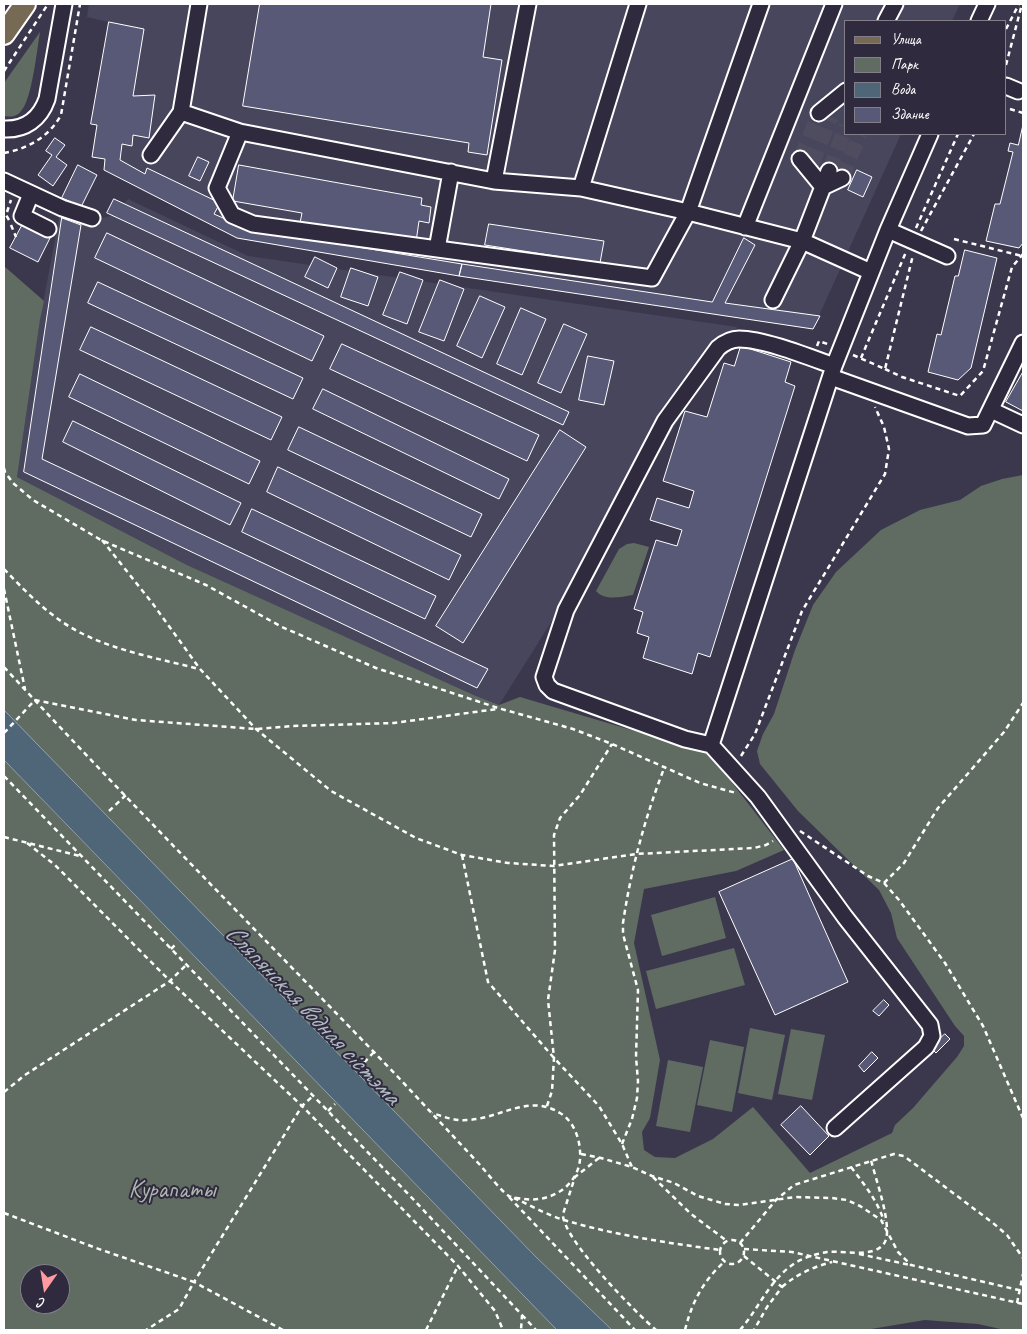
<!DOCTYPE html>
<meta charset="utf-8">
<style>
body{margin:0}
#map{position:relative;width:1027px;height:1334px;overflow:hidden;background:#3b384e;font-family:Caveat,sans-serif}
canvas{display:block}
.frame{position:absolute;inset:0;border:5px solid #fff;pointer-events:none}
.legend{position:absolute;left:844px;top:20px;width:162px;height:115px;box-sizing:border-box;background:#2f2a3d;border:1px solid #827f8b;margin:0;padding:6px 9px;list-style:none;font-size:15px;color:#fff}
.legend li{display:flex;align-items:center;gap:10px;height:25px}
.legend b{width:25px;border:1px solid #827f8b}
.north{position:absolute;left:20px;top:1264px;width:50px;height:50px;box-sizing:border-box;background:#2f2a3d;border:1px solid #827f8b;border-radius:50%;rotate:193deg;font-size:14px;font-weight:700;line-height:20px;text-align:center;color:#fff}
.north::after{content:'';display:block;margin:auto;width:18px;height:22px;background:#ff9aa2;clip-path:polygon(50% 0,100% 100%,50% 72%,0 100%)}
</style>
<div id="map">
<canvas width="1027" height="1334"></canvas>
<div class="frame"></div>
<ul class="legend">
<li><b style="height:6px;background:#776a54"></b>Улица</li>
<li><b style="height:14px;background:#606c61"></b>Парк</li>
<li><b style="height:14px;background:#4e6677"></b>Вода</li>
<li><b style="height:14px;background:#575976"></b>Здание</li>
</ul>
<div class="north">С</div>
</div>
<script>
const ctx = document.querySelector('canvas').getContext('2d');
ctx.lineJoin = 'round';
function paint(path, color) { ctx.fillStyle = color; ctx.fill(path, 'evenodd'); }
function stroke(path, color, width, dash) { ctx.strokeStyle = color; ctx.lineWidth = width; ctx.lineCap = dash ? 'butt' : 'round'; ctx.setLineDash(dash || []); ctx.stroke(path); }
function drawText(font, color, halo, rows, align = 'center') {
  ctx.font = font + ' Caveat,sans-serif'; ctx.lineWidth = 4; ctx.setLineDash([]); ctx.textBaseline = 'middle'; ctx.strokeStyle = halo; ctx.fillStyle = color; for (const [text, x, y, turn = 0] of rows) {
    ctx.save(); ctx.translate(x, y); ctx.rotate((+turn || 0) * Math.PI / 180); ctx.textAlign = isNaN(turn) ? turn : align; if (halo) ctx.strokeText(text, 0, 0); ctx.fillText(text, 0, 0); ctx.restore();
  }
}
paint(new Path2D(`
 M89,4H960L952,21H846V134H901L813,329L459,276L237,238L104,170L105,159L92,157L97,126L91,124L109,22L87,17Z
 M128,199L248,256L737,327L499,705L476,696L187,565L17,477L40,320L62,202L99,219L114,215Z`), '#47465d');
paint(new Path2D(`
 M40,32C37,49 32,100 21,111C17,117 10,117 4,116V83Z
 M4,266L44,301L40,320L17,477L187,565L476,696L499,705L520,697L709,753L784,850L736,871L644,889L634,943L660,1060L650,1118L642,1132L644,1150L655,1157L675,1158L713,1139L753,1107L810,1173L892,1133L895,1125L913,1108L957,1057L964,1046V1036L955,1026L897,938L891,913L879,890L798,811L760,764L757,751L763,734L774,714L795,650L813,605L836,572L881,530L920,510L960,500L981,486L1002,479L1023,475V1330H1005L978,1324L925,1320L865,1330H612L536,1257L33,741L4,710Z
 M634,543L649,547L633,595C620,597 605,601 596,591L619,549L627,544Z
 M4,760L59,817L557,1330H4ZM30,1274H60V1304H30Z
 M715,897L726,938L662,956L651,915Z
 M734,948L745,985L656,1009L646,971Z
 M750,1028L785,1035L772,1100L738,1093Z
 M791,1029L825,1035L812,1100L778,1094Z
 M710,1040L744,1047L732,1112L697,1105Z
 M668,1060L703,1067L690,1132L656,1126Z`), '#606c61');
const water = new Path2D(`
 M4,710L536,1257L612,1330H557L4,760Z`);
paint(water, '#4e6677');
stroke(water, '#95a3ad', 1);
const building = new Path2D(`
 M260,4H491L483,57L502,60L487,155L468,152L469,143L243,106Z
 M109,22L144,29L133,96L155,95L149,138L133,135L132,146L122,144L120,160L145,174L147,168L220,203L214,214L248,229L462,264L459,276L237,238L104,170L105,159L92,157L97,125L91,124Z
 M1023,125V243L1019,248L986,241L995,204H1000L1013,152L1008,151L1010,143L1018,145Z
 M55,138L65,145L56,157L67,165L53,186L38,175L52,155L46,151Z
 M198,157L209,162L200,181L189,176Z
 M78,165L97,175L81,207L62,198Z
 M239,165L422,198L421,205L431,207L429,223L419,221L416,242L300,223L302,213L233,201Z
 M857,170L872,177L863,197L848,190Z
 M114,199L569,412L563,425L107,213Z
 M62,218L81,225L42,459L488,669L477,688L24,472Z
 M24,222L51,236L38,262L10,248Z
 M489,224L604,241L600,263L485,245Z
 M107,233L324,336L312,361L95,258Z
 M744,238L755,245L725,303L820,316L813,329L459,276L462,264L712,302Z
 M965,250L997,258L971,368L958,380L928,372L937,334L941,335L955,276H958Z
 M315,257L337,268L328,288L305,277Z
 M351,268L378,277L368,306L341,297Z
 M400,272L423,280L407,324L383,315Z
 M440,280L464,289L444,341L419,332Z
 M98,282L303,378L293,399L88,303Z
 M480,296L505,307L482,358L457,346Z
 M521,308L546,319L522,375L497,364Z
 M564,324L587,334L561,393L538,383Z
 M91,327L282,417L271,440L80,350Z
 M342,344L539,435L527,461L330,369Z
 M741,346L791,362L785,382L795,386L710,657L698,653L692,674L643,658L649,637L637,633L643,612L634,609L656,540L677,546L682,530L650,520L657,498L689,508L694,491L663,481L685,411L707,417L724,363L734,366Z
 M588,356L614,361L604,405L579,400Z
 M1023,372V411L1006,402Z
 M80,374L260,461L249,484L69,397Z
 M323,389L509,479L499,499L313,409Z
 M73,421L241,503L230,525L63,442Z
 M299,427L482,514L471,537L288,450Z
 M560,430L586,447L463,643L436,626Z
 M278,467L461,555L449,580L267,492Z
 M252,509L436,596L425,619L242,532Z
 M793,859L848,982L775,1015L719,892Z
 M884,1000L889,1005L879,1016L873,1011Z
 M945,1034L950,1039L936,1053L931,1048Z
 M872,1052L878,1058L864,1072L859,1066Z
 M801,1106L829,1136L810,1155L781,1125Z`);
paint(building, '#575976');
stroke(building, '#fff', 1);
stroke(new Path2D(`
 M800,159L819,113
 M812,164L831,117
 M829,171L846,126
 M842,178L860,134`), '#4f4c60', 15, [15, 8]);
const minor = new Path2D(`
 M199,4L181,112L240,132L494,181L528,4
 M886,21L895,4
 M979,21L987,4
 M1006,86L1018,91
 M819,113L846,91
 M4,129C25,130 40,119 47,99L64,4
 M240,132L217,188L232,215L253,224L652,278L688,212L802,241L871,272
 M151,155L181,112
 M800,159L823,187L842,178
 M4,181L62,208L92,218
 M494,181L581,188L688,212L761,4
 M581,188L638,4
 M31,194L22,216L48,229
 M745,227L834,4
 M888,230L947,256
 M437,249L451,172
 M773,300L802,241L829,171
 M834,366C809,357 764,339 739,339C731,339 725,342 718,348L665,421L566,610L544,677L547,685L553,691L685,739L711,745L758,797L845,917L930,1025L932,1036L926,1047L835,1128
 M831,377L968,426L983,425L1023,343
 M991,410L1023,425
 M711,745L834,366L888,230L930,134`);
const major = new Path2D(`
 M4,34L25,4`);
stroke(minor, '#fff', 19);
stroke(major, '#fff', 24);
stroke(new Path2D(`
 M1006,29L1019,4
 M1006,65L1022,4
 M4,71L48,4
 M1010,109L1023,113
 M4,153C27,149 49,137 61,115L80,4
 M9,220L6,215L11,200
 M11,225L16,237
 M916,228L958,134
 M921,231L974,134
 M954,239L1022,256
 M817,346L819,341L830,345
 M853,355L885,369L913,255
 M861,358L906,252
 M885,369L902,377L960,396L983,371L1012,267L1023,254
 M4,468L5,472L13,483L33,500L101,540L206,585L282,627L376,668L498,708L573,729L612,744L700,783L736,793
 M102,540L153,604L200,669L256,729L331,791L416,838L462,855L508,863L554,866L636,854L754,848L766,845L773,841
 M4,569C27,593 51,618 81,633C116,651 161,659 199,669
 M4,589L25,689
 M4,667C132,806 266,940 398,1077C426,1107 453,1136 481,1166C487,1173 502,1192 509,1196C512,1198 519,1198 524,1199C553,1203 583,1183 580,1151C579,1136 573,1121 560,1113C528,1093 500,1119 467,1120C455,1121 444,1117 432,1113
 M4,733L35,700L136,720L256,729L293,726L394,723L497,709
 M741,756L755,734L802,611L885,474L889,449L884,427L875,407
 M4,776L413,1199L522,1315L521,1330
 M109,811L126,795
 M800,831L868,876L884,883L899,900L945,963L983,1026L1023,1118
 M4,837L80,856
 M27,843L55,865L170,981L302,1106L458,1266L495,1311L503,1330
 M462,855L488,982L554,1058L599,1106L622,1144L632,1167
 M884,883L904,863L938,808L1004,732L1023,703
 M171,949L177,943
 M358,1069L374,1052
 M4,1092L25,1075L170,981L186,965
 M547,1106L552,1091L554,1058L548,1000L555,950L554,835L560,818L580,795L612,744
 M328,1111L335,1104
 M622,1144L632,1119L637,1098L638,1081L636,1057L638,990L623,934V923C631,869 645,817 665,766
 M581,1154L601,1158L632,1167L652,1176L674,1183L698,1196L725,1204L739,1205L795,1197L832,1198L847,1200L860,1206L881,1220L898,1252L911,1265L1023,1291
 M599,1158L575,1177L563,1214C561,1237 636,1313 656,1330
 M851,1167C864,1184 877,1200 884,1221
 M653,1177L691,1214L727,1241
 M509,1197L635,1330
 M514,1198C530,1205 547,1215 564,1220C614,1235 668,1243 720,1250
 M4,1213L96,1248L194,1282L179,1309L146,1330
 M720 1252a12 12 0 1 1 24 0a12 12 0 1 1-24 0Z
 M740,1243L776,1200L794,1185L894,1154L904,1156L993,1223L1007,1235L1023,1258
 M744,1249L792,1252L1023,1304
 M859,1254L910,1265
 M744,1256L782,1287L767,1307L754,1330
 M782,1287C797,1274 813,1267 832,1262
 M1017,1303L1023,1274
 M522,1315L536,1330
 M283,1330L194,1282L302,1106L313,1096
 M426,1330L458,1266
 M685,1330C692,1302 703,1281 725,1261
 M740,1330C760,1307 769,1280 795,1263C805,1257 816,1254 827,1252C846,1250 888,1262 887,1231C887,1210 876,1180 871,1160`), '#fff', 2.5, [5, 4]);
stroke(minor, '#2f2a3d', 15);
stroke(major, '#776a54', 20);
drawText('25px', '#b0b6b0', '#2f2a3d', [
 ["Курапаты",172,1190]
]);
drawText('italic 26px', '#afbac2', '#2f2a3d', [
 ["Сляпянская водная сістэма",312,1015,46]
]);
</script>
